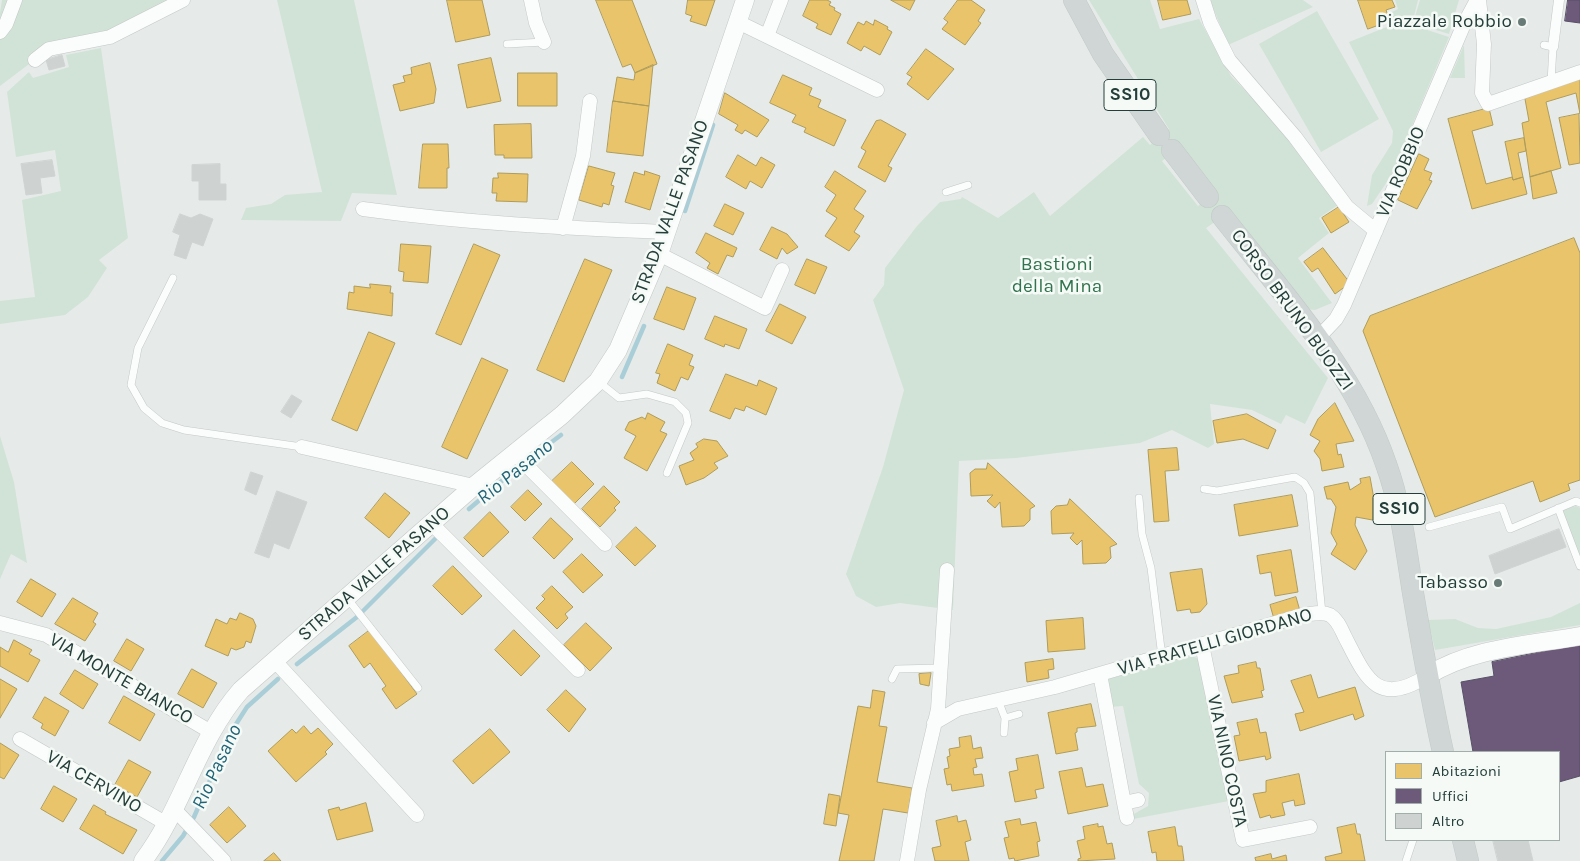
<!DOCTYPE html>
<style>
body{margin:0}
#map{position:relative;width:1580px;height:861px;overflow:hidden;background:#e6ebe9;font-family:Karla,sans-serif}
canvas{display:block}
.legend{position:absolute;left:1385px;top:751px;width:175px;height:90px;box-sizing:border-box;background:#f5faf7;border:1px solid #a1afab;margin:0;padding:6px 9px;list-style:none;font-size:15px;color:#243e39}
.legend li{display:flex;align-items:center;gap:10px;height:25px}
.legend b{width:25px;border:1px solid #a1afab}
</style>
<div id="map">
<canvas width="1580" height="861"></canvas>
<ul class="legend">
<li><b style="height:14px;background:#e9c46a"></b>Abitazioni</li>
<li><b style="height:14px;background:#6d597a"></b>Uffici</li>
<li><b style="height:14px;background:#ced2d1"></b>Altro</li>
</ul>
</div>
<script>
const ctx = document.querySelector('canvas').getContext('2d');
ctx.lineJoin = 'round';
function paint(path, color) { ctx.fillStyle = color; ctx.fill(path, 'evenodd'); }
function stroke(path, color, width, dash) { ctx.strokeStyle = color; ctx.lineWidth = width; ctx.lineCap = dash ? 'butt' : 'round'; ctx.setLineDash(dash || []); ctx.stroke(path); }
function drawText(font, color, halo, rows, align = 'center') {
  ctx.font = font + ' Karla,sans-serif'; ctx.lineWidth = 5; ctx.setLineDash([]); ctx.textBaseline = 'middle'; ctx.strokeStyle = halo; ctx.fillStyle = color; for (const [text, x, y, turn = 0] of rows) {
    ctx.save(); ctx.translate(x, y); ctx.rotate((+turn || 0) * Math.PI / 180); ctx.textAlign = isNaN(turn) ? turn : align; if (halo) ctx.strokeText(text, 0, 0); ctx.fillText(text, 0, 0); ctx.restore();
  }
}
paint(new Path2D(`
 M2,0H171L125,25L49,49L0,86V13Z
 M277,0H354L397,195L352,193L341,221L241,220L246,208L271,204L285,195L322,192Z
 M1089,0H1150L1160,29L1199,19L1231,76L1282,129L1338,205L1319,218L1329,233L1298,258L1332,303L1315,310L1306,309L1231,211L1206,228L1328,378L1305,424L1286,415L1281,424L1252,410L1210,404L1214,444L1208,448L1172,430L1140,443L1016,458L959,461L953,610L900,603L876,607L856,596L846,574L883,467L904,390L873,300L884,285L885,268L917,226L940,202L961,199L962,197L998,218L1034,192L1050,216L1143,137L1150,145L1169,129ZM1181,146L1217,192L1198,206L1162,161Z
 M1210,0H1303L1313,7L1228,45Z
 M1395,0H1418L1412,25L1449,37L1391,176L1372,204L1367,206L1372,175L1392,143L1393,131L1349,42L1394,24L1390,13L1398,9Z
 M1420,0H1459L1449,34L1413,23Z
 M1317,11L1379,119L1321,152L1259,44Z
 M1464,45L1465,78H1450Z
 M101,48L128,238L99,260L107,268L88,297L65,315L0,324V301L35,297L22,200L61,191L55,150L16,157L7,92L29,72L33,78L69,67L66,55Z
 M0,436L14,482L27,563L11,554L0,579Z
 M1576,506L1580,508V556L1562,510Z
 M1580,603V625L1435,650L1428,620L1455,619L1478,628L1496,629L1551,617Z
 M1190,655L1197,658L1200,663L1229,801L1133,819L1132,815L1148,806L1149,793L1139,784L1123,706L1110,707L1105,680Z`), '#d1e3d7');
const homes = new Path2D(`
 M447,0H482L490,35L456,42Z
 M596,0H632L657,64L635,73L631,64L623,67Z
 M688,0H715L706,26L690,21L692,16L686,14Z
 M810,0H827L831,2L829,5L835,8L834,10L841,14L831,35L816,28L818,24L803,16Z
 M891,0H915L910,10Z
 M958,0H971L985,10L978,21L981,23L965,45L942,29L948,22L944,19Z
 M1158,0H1187L1191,14L1163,20Z
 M1358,0H1392L1395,7L1386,10L1390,21L1368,29Z
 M875,20L888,27L887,29L892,32L880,55L864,46L861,51L847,43L858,22L864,25L866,21L873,25Z
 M926,49L954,69L928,100L907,84L912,77L907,74Z
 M491,58L501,101L467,108L458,65Z
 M430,63L436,89L434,103L400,111L393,85L405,82L403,76L412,74L411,68Z
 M653,65L649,106L613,101L617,77L634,80L635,73Z
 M518,73H557V106H518Z
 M783,75L812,88L809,95L821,100L818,107L846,120L834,146L804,132L806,128L792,122L796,115L770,103Z
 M1580,78V114L1576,93L1546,102L1561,168L1530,177L1522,123L1529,121L1525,99Z
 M725,93L769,120L757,137L745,130L742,134L735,130L738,125L719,114Z
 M613,101L649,106L643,156L607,152Z
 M1489,108L1493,125L1472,131L1486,184L1512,177L1513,180L1523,177L1527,194L1472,209L1448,119Z
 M1579,114L1580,163L1569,165L1559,118Z
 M881,120L906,134L888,166L892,168L885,182L858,167L866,151L861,148L876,121Z
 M531,124L532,158H504V155H495L494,125Z
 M1524,138L1526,151L1518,153L1523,177L1513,180L1505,142Z
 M423,144H448L449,168H447V188H419Z
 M1419,154L1429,159L1424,170L1432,173L1429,180L1432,181L1417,209L1398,200Z
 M738,155L756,166L761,157L775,165L762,188L750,181L746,189L726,177Z
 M589,166L615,173L611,185L614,186L609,205L603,203L602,207L579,200Z
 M645,171L660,176L650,210L625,202L634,172L644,175Z
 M835,171L866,191L854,209L864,216L854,232L860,236L849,251L825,236L837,218L826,211L836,195L825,187Z
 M1551,171L1557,193L1533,199L1530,177Z
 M498,173L528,174L527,202L496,201L497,193H492L493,178H498Z
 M725,204L744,213L733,235L714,226Z
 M1339,207L1349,222L1331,233L1322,218Z
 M772,227L787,234L798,247L787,254L782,248L777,259L760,250Z
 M706,233L737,248L733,257L727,255L718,274L707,268L710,263L696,253Z
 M1574,238L1580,253V480L1568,484L1570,490L1540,502L1533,481L1435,517L1363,331L1370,316Z
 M401,244L431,246L428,283L403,281L404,272L399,271Z
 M474,244L500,255L461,345L436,334Z
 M1323,248L1350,283L1335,294L1318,268L1312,272L1304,262Z
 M585,259L612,270L564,382L537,370Z
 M807,259L827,267L815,294L795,285Z
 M370,284L391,286L390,293H393L392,316L347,309L349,292L354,293V286L370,288Z
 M667,287L696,298L684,330L654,319Z
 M780,304L806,317L792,344L766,331Z
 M715,316L747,329L739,349L725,344L724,347L705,339Z
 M369,332L395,343L357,431L332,420Z
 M668,344L693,355L689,365L694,367L688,380L681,377L675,391L657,383L660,374L656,373Z
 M482,358L508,370L467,459L442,447Z
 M726,374L757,386L759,380L777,388L766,415L746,406L744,411L735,408L730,419L710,411Z
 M1335,403L1354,441L1336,444L1338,455L1341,454L1344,467L1322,471L1320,459L1314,451L1320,441L1310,435L1318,419Z
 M648,413L665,422L660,431L667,434L647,471L624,458L636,436L625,430L629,422L642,417L645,419Z
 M1247,414L1276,430L1268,449L1243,439L1217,443L1213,421Z
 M704,439L717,441L728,456L714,463L718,468L704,478L686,485L679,466L694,460L690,453L698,447L696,444Z
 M1177,448L1179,470L1165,471L1169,521L1154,522L1148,450Z
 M572,462L594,484L574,504L552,481Z
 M988,463L1035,506L1030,509V520L1024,526L1002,527L1000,502L995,508L987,501L993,495L971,496L970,473L975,469H986Z
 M1370,477L1378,521L1356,517L1355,525L1367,551L1355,570L1331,554L1337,544L1331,533L1336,507L1331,499H1327L1324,487L1348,482L1350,490L1361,483L1360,479Z
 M604,486L620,502L614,508L616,510L600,527L582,509Z
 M528,490L542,504L525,521L511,507Z
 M385,493L410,513L389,538L365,518Z
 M1292,495L1298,526L1239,536L1234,505Z
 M1070,499L1117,544L1110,547L1111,558L1106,563L1083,564L1082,540L1077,545L1070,538L1074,533L1052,534L1051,511L1056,506L1067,505Z
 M490,512L509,532L483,557L464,538Z
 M551,518L573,539L554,559L533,538Z
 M636,527L656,546L635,566L616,547Z
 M1291,550L1298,592L1275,596L1271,572L1260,574L1257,556Z
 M582,554L603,575L583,593L563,572Z
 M453,566L482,596L462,615L433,586Z
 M1202,569L1207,604L1200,612L1191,613L1190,609L1177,611L1170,573Z
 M31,579L56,594L42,617L17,602Z
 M552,586L573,607L565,614L568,618L557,629L536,608L545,599L542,596Z
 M1296,597L1300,611L1274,619L1270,605Z
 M73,598L98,613L93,622L96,624L85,641L55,624Z
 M240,613L253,619L256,626L251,643L246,641L244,647L236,650L231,648L228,656L205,646L216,619L227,624L230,618L236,620Z
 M1083,618L1085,649L1048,652L1046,621Z
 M586,623L612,648L590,671L564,645Z
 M370,630L417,694L396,709L382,689L386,686L370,663L364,668L349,646Z
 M514,630L540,656L521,676L495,650Z
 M127,639L144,649L131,671L114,661Z
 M14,640L32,650L29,654L40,660L28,682L0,666V647L8,652Z
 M1053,659L1054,669L1048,670L1049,678L1027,682L1025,663Z
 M1256,662L1257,668H1260L1264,690L1261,691L1263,697L1232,703L1224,676L1239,673L1238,666Z
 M192,669L217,683L203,708L178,694Z
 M75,670L98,684L83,709L60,694Z
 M931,673L929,686L920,684L919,674Z
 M1311,675L1318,698L1355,687L1364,716L1355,720L1353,714L1300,731L1295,714L1304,712L1291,681Z
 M0,679L17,689L0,718Z
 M566,690L586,709L569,732L547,710Z
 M873,690L885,692L879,726L887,727L877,782L912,788L908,813L883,809L874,861H839L849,815L838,813L858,706L870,708Z
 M124,696L155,714L140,741L109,723Z
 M45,697L69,711L55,736L41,728L43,724L33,718Z
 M1091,704L1096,726L1077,728V732L1075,733L1078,750L1056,754L1048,713Z
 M1257,719L1260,733L1266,732L1271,758L1266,760L1265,756L1239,761L1234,736L1240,735L1237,723Z
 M304,726L311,734L318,728L333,744L325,752L327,754L296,782L268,751L292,729L296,733Z
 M490,729L510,752L473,784L453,761Z
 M971,736L973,749L981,747L983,758L975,759L977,767L973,768L974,775L982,774L984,786L952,791L951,784L947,785L944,769L949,768L947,757L950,756L949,749L960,747L959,738Z
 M0,743L19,755L4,779L0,777Z
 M1038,755L1044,788L1035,790L1037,798L1015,802L1009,772L1018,770L1016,759Z
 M129,760L151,772L137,797L115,785Z
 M1082,768L1086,787L1103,784L1108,806L1068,814L1059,772Z
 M1299,774L1305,804L1295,806L1294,800L1282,803L1285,815L1271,818L1270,815L1260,818L1253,794L1266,792V781Z
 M54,786L77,799L63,822L41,809Z
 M829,794L840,796L836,826L824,824Z
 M366,803L373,831L337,840L328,810L339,807L340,810Z
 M94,805L106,812L105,814L137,830L123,854L80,829Z
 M229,807L246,826L227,843L210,825Z
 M957,816L958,822L966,820L971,840L965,842L969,861H935L932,848L941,846L936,821Z
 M1020,819L1021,825L1036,822L1040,841L1037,842L1039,856L1015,861L1014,858L1009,859L1004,838L1009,837L1005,822Z
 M1098,824V827L1103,826L1107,844L1112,843L1115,859L1078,861V859L1081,858L1077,841L1085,839L1083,827Z
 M1355,824L1357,834H1360L1365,861H1326L1325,857L1342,853L1337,828Z
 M1175,827L1178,846H1182L1184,861H1157L1156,852L1152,853L1148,832Z
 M274,853L281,861H264Z
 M1271,854L1272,859L1286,855L1287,861H1256L1255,858Z`);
paint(homes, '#e9c46a');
stroke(homes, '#ae9c5b', 1);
const offices = new Path2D(`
 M1568,0H1580V23L1565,21Z
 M1580,644V776L1559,782V752H1473L1461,682L1494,676L1492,662Z`);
paint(offices, '#6d597a');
stroke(offices, '#575166', 1);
stroke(new Path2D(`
 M685,211L713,125
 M622,377L644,326
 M469,509L517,468L561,435
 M297,664L357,617L436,538
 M162,861L183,836L194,817L231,732L247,707L278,679`), '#aaced7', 4.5);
const building = new Path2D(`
 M62,55L65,66L49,70L46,60Z
 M52,160L55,176L40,178L42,193L26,195L21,164Z
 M220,164V184H226V200H199V181H192V165Z
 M180,214L191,218L200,214L213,219L203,246L192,242L186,259L174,255L180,235L173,232Z
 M292,395L302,401L291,418L281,412Z
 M251,472L263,476L256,495L245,490Z
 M277,491L307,502L289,549L274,543L269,558L255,553Z
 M1559,529L1566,547L1495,574L1489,556Z
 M1493,840H1528L1533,861H1498Z`);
paint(building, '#ced2d1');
stroke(building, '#cfd4d2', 1);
const service = new Path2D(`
 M507,44L544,42
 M1544,45L1553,47L1551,82
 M946,192L968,185
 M173,278L138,348L131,385L144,408L162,423L184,430L302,447
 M599,382L619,398L647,394L675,402L686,413L688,423L667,473
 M1204,489L1217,491L1295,477L1304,483L1310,493L1322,613
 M1139,498L1142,534L1151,568L1162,657
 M1558,508L1580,566
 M1429,527L1502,507L1510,529L1576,501L1580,503
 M347,598L418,688
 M892,679L897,669L940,668
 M998,700L1005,718L1004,733
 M1005,718L1019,714
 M1406,861L1413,840`);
const pedestrian = new Path2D(`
 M1553,47L1559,0`);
const minor = new Path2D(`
 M531,0L536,23L544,42
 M1203,0L1210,22L1229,60L1295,137L1347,207L1376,231
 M1479,0L1484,44L1482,93L1488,104L1580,72
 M738,22L877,90
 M0,32L6,24L15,0
 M767,36L781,0
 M35,60L49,49L110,37L183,0
 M363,209C464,223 564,228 666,232
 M563,228L583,156L590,101
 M659,254L765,308L782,270
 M1317,339L1336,319L1344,305L1464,24L1477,0
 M302,447L474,486
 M515,454L605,544
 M432,524L578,670
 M0,623L46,635L211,732
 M1202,645L1243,840L1310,827
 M274,660L417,815
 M1100,674L1124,803L1138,800
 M934,723L958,709L1055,687L1303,615C1312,614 1322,611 1330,615C1338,620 1341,629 1345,637C1366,678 1377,708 1427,676
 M20,739L167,824
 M1124,803L1127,818
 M174,809L224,861
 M907,861L919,790L938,709L947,570`);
const tertiary = new Path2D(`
 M1427,676C1471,648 1529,645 1580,636
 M143,861C183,808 197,740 241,690L474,486L562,415L598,381L618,350L659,254L745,0`);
const primary = new Path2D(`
 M1074,0L1103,54L1159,135
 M1172,150L1208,197
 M1222,216C1282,293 1354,370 1386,464C1401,505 1406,549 1413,593C1422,646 1431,699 1443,752
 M1463,840L1468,861`);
stroke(service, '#c3c8c6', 8);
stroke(pedestrian, '#c3c8c6', 11);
stroke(minor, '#c3c8c6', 15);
stroke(tertiary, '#c3c8c6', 19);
stroke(primary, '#c2cac8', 22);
stroke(service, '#fbfcfc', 7);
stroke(pedestrian, '#fbfcfc', 10);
stroke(minor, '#fbfcfc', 14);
stroke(tertiary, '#fbfcfc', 18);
stroke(primary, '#cfd6d5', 21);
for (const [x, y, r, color] of [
 [1522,22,5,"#687b77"],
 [1498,583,5,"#687b77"]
]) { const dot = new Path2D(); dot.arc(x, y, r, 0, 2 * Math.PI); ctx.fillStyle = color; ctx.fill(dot); stroke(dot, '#f5faf7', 2); }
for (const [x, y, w] of [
 [1130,95,52],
 [1399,509,52]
]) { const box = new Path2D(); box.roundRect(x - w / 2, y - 15.5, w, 31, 4); ctx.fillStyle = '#f5faf7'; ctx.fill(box); stroke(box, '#243e39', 1); }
drawText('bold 18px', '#243e39', null, [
 ["SS10",1130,95],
 ["SS10",1399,509]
]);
drawText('19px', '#243e39', '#f5faf7', [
 ["Piazzale Robbio",1512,22],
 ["Tabasso",1488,583]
], 'right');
drawText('19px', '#243e39', '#f5faf7', [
 ["VIA ROBBIO",1401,172,-67],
 ["STRADA VALLE PASANO",670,212,-70],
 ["CORSO BRUNO BUOZZI",1292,310,54],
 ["STRADA VALLE PASANO",374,574,-41],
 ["VIA FRATELLI GIORDANO",1215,642,-16],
 ["VIA MONTE BIANCO",121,679,30],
 ["VIA NINO COSTA",1227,761,78],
 ["VIA CERVINO",94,782,30]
]);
drawText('19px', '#31734e', '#f5faf7', [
 ["Bastioni",1057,265],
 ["della Mina",1057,287]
]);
drawText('italic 20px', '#216477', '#f5faf7', [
 ["Rio Pasano",515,472,-39],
 ["Rio Pasano",217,767,-65]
]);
</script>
